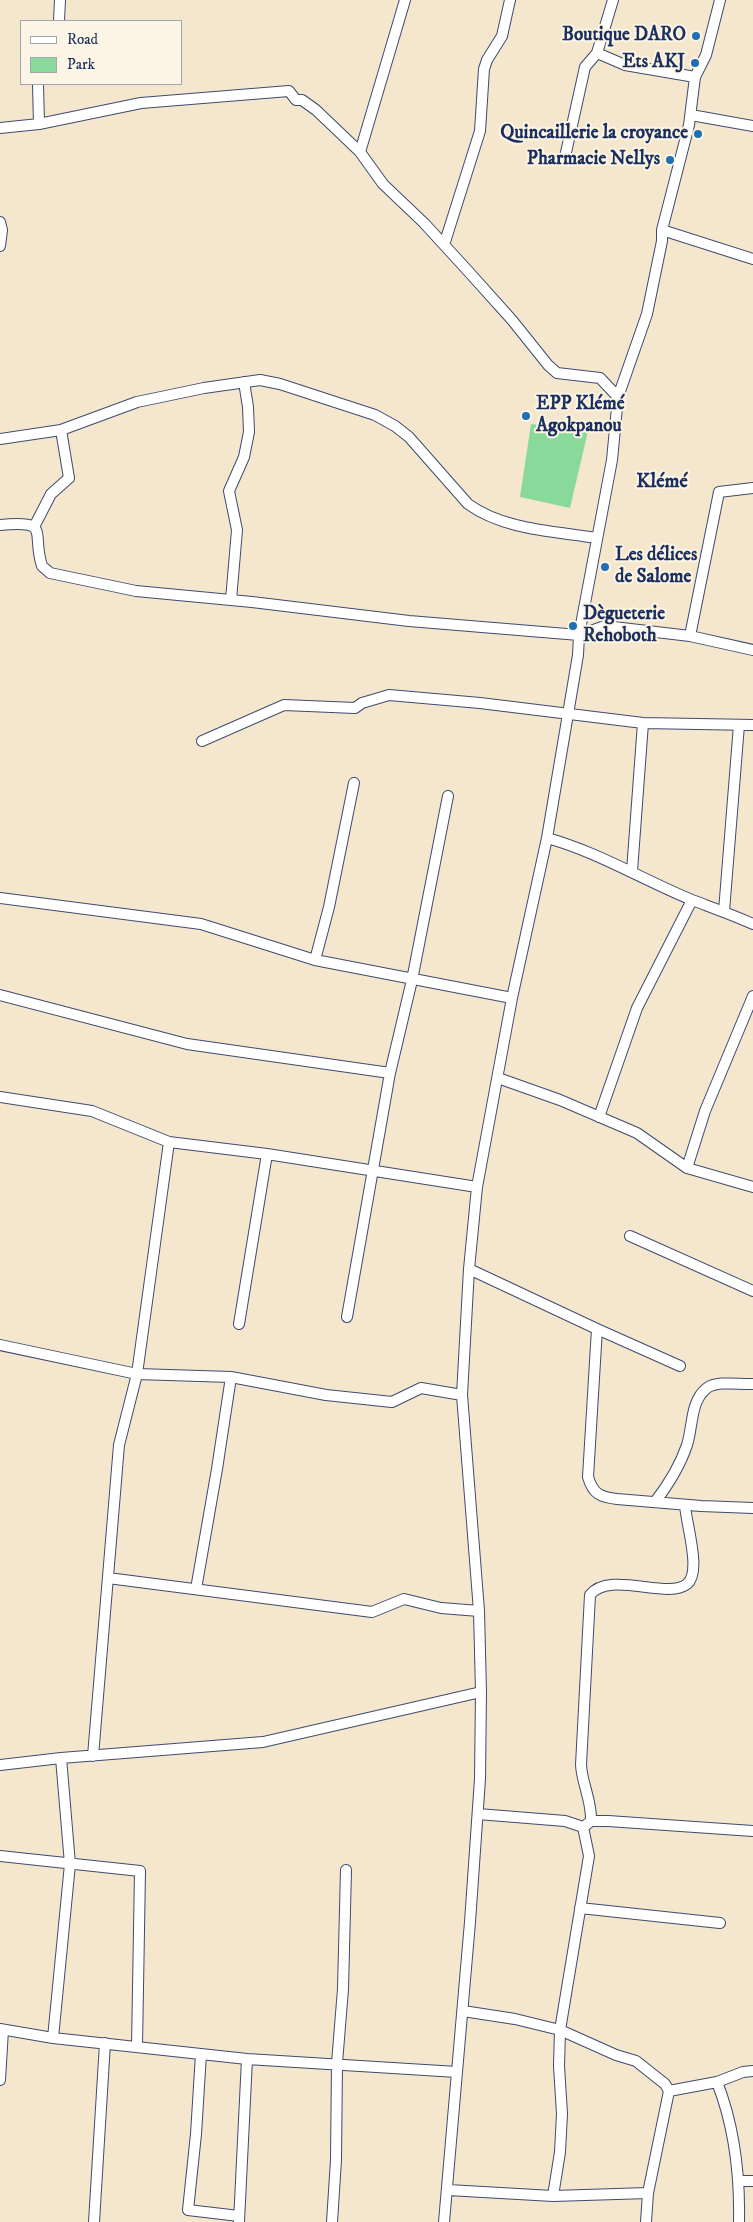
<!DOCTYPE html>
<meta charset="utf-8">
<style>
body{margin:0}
#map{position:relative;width:753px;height:2222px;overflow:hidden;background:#f5e7cd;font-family:"IM FELL DW Pica",serif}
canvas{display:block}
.legend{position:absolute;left:20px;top:20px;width:162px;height:65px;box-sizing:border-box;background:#fcf5e5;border:1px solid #a2a6af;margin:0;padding:6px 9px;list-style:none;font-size:15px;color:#1b2f5e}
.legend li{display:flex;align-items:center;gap:10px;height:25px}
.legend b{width:25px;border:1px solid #a2a6af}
</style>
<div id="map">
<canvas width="753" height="2222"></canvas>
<ul class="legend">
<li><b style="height:6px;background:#fff"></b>Road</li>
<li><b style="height:14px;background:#88d99a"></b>Park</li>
</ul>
</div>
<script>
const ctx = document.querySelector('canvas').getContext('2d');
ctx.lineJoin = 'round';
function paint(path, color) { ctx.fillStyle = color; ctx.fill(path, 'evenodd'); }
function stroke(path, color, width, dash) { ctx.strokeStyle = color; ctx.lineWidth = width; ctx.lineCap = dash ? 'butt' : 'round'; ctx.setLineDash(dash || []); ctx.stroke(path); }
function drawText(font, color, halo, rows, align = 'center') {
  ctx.font = font + ' "IM FELL DW Pica",serif'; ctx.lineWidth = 4; ctx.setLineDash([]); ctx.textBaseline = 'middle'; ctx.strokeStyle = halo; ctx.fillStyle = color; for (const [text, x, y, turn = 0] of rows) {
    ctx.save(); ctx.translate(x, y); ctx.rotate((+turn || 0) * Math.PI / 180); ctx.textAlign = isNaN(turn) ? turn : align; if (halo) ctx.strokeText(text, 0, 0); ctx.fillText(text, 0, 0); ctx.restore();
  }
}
paint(new Path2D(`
 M531,424L588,431L570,508L520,497Z`), '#88d99a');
const minor = new Path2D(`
 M59,21L60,0
 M597,53L625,65L695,77
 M38,84L39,124
 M691,115L753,126
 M0,128L39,124L141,103L289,91L296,100H302L316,110L360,152L383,184L424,223L468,271L512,320L548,365L557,373L600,378L618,397
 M360,152L405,0
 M565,157L585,67L597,53L613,0
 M0,222L2,230L0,246
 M662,230L753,259
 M444,245L480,131L484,69L487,60L502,36L510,0
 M0,439L61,430L137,402L204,388L260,380L280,384L375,415L395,426L409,437L468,504C504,530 554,531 597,538
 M0,525C52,520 31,532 42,566L50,573L136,591L252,602L409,621L579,635L605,626L690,636L753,650
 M34,527L51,494L69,478L61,430
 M231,600L237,530L229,491L244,457L249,432L248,407L244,382
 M690,636L719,492L753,488
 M202,741L284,705L355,708L362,703L389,695L480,703L643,723L753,725
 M547,838C598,852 643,880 692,900C713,908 733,915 753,924
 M632,871L643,723
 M0,898L201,924L315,960L512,998
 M724,911L739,725
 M315,960L329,907L354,783
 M0,995L187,1044L390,1073
 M498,1078L560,1100L637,1133L687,1168L753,1187
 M0,1097L92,1111L169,1142L267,1154L477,1187
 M599,1117L637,1008L692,900
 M687,1168L705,1111L753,996
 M630,1236L753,1291
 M469,1269L597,1329L588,1477C593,1494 600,1497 617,1499L701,1506L753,1508
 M347,1317L390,1073L412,980L448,796
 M239,1324L267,1154
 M597,1329L680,1366
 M0,1345L137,1374L231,1377L326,1395L392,1402L421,1388L462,1395
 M655,1502C668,1485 680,1466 687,1445C693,1427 690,1401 707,1388C718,1380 740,1385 753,1384
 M108,1578L372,1612L404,1599L441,1608L479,1611
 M196,1589L217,1469L231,1377
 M93,1756L119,1445L137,1374L169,1142
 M0,1765L61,1758L263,1742L481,1692
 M478,1814L565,1821L583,1827L589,1856L560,2030L559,2066L562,2114L560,2152L553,2196
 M591,1821C592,1801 582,1784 581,1765L590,1595C609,1570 668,1600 687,1584C702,1572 686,1524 685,1505
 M586,1825L591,1821H608L753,1831
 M0,1856L140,1871L137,2047
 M580,1908L720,1923
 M463,2011L515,2019L560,2030L616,2055L636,2061L665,2084L669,2091L648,2193L646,2222
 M0,2029L53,2038L247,2059L457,2072
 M53,2038L70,1864L61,1758
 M201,2054L196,2134L188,2210L239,2216
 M0,2080L3,2030
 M717,2082C735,2128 740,2174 739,2222
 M669,2091L717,2082L743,2072L753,2071
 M740,2181H753
 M448,2190L553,2196L648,2193
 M94,2222L105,2043
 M239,2222L247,2059
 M332,2222L336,2160L337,2063L343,1989L346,1870
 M444,2222L470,1922L480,1779L481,1692L479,1611L462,1395L469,1269L477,1187L512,998L547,838L578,655L579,635L612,460L618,397L647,314L662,241V230L689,125L695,77L706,55L720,0`);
stroke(minor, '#3c4b6f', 12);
stroke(minor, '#fff', 10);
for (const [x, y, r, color] of [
 [696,36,5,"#1f6fb2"],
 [695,63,5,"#1f6fb2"],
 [698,134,5,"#1f6fb2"],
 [670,160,5,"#1f6fb2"],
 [526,416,5,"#1f6fb2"],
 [605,567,5,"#1f6fb2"],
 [573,626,5,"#1f6fb2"]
]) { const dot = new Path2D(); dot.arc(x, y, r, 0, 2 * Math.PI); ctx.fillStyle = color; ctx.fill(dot); stroke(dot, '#fcf5e5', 2); }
drawText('bold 19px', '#1b2f5e', '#fcf5e5', [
 ["Boutique DARO",686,36],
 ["Ets AKJ",685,63],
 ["Quincaillerie la croyance",688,134],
 ["Pharmacie Nellys",660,160],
 ["EPP Klémé",536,405,"left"],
 ["Agokpanou",536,427,"left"],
 ["Les délices",615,556,"left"],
 ["de Salome",615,578,"left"],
 ["Dègueterie",583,615,"left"],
 ["Rehoboth",583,637,"left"]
], 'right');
drawText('bold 20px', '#1b2f5e', '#fcf5e5', [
 ["Klémé",662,483]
]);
</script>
